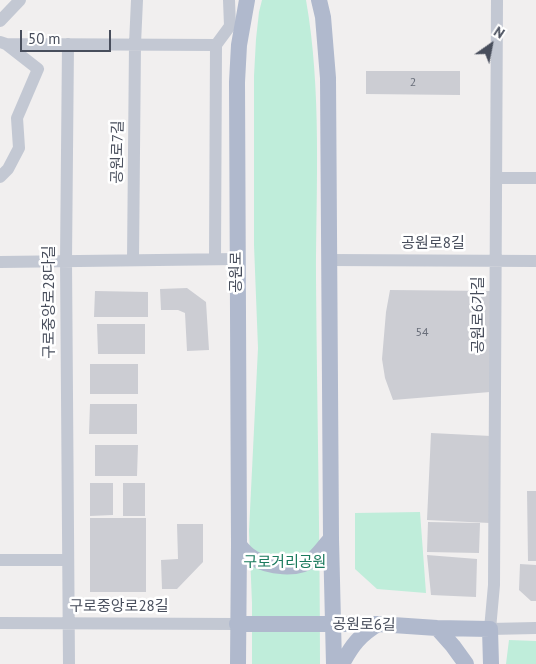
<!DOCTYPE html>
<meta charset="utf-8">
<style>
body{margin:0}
#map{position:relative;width:536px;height:664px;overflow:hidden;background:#f1efef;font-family:"PT Sans",sans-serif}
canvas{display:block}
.north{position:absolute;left:466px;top:20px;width:50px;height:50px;-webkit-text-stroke:4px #fff;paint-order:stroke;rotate:33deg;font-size:14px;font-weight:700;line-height:20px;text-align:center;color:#484e5c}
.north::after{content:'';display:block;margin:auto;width:18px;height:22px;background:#484e5c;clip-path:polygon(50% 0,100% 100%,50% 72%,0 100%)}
.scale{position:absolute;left:20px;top:30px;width:91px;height:22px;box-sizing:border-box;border:2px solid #484e5c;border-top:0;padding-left:6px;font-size:15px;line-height:18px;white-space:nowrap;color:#484e5c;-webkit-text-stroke:4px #fff;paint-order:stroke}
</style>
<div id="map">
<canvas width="536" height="664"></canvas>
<div class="north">N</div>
<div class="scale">50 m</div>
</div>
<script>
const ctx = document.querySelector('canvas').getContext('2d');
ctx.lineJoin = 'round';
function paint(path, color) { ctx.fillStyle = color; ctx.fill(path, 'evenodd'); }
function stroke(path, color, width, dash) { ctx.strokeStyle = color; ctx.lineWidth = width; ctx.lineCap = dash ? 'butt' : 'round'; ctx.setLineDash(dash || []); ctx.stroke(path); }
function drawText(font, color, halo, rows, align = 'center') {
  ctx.font = font + ' "PT Sans","Noto Sans KR",sans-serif'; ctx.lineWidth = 5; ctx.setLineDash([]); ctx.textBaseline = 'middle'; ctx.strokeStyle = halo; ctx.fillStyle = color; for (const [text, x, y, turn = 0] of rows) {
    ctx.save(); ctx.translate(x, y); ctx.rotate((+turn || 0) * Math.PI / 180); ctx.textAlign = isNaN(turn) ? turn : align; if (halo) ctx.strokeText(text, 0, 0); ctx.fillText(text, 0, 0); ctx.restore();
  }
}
paint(new Path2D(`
 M262,0H306C322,91 316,186 316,279C317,407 320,536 320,664H252V603L249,531L258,348L254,245V76L256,39L259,12Z
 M420,512L426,593L377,589L355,569V513Z
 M509,640L536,641V664H506Z`), '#bfedda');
paint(new Path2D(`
 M366,71H460V95L366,94Z
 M187,288L206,302L209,350L187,351L185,313L178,310H161L160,289Z
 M390,290L491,291L490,392L393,400L385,378L382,359L386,312Z
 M95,291L148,292V317H94Z
 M97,324H145V354H98Z
 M90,364H138V394H90Z
 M90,404H137V434H89Z
 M431,433L491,436L490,523L427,520Z
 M95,445H138L137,476H95Z
 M90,483H113V515L90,516Z
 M123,483H145V516H123Z
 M527,491H536V561H528Z
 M90,518H146V592H90Z
 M428,522L480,523L479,553L427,552Z
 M177,524H203V562L177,589H162L161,560L178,559Z
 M427,555L477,559L476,597L431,595Z
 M520,564L536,565V601H531L519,590Z`), '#cccdd3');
stroke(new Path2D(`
 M497,0L494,585L490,629L536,628
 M0,21L20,0
 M0,42L6,44L216,45
 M68,44L66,261L69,664
 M0,177L8,169L19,148L17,118L38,69L6,44
 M496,178H536
 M215,259L216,45L230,26L229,0
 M133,260L135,44L137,0
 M329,260L536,261
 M0,262L237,259
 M0,560H68
 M0,623L237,624`), '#c3c8d3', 12);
stroke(new Path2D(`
 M319,0L323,17L328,78L331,539L334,664
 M239,545C243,550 247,555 253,558C268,567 298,571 313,559C320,553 325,545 331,539
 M237,624H378L437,628L490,629L491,664
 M437,628L453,646L466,664
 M238,664L239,545L237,82L239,45L247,0
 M342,664C352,645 360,635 378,624`), '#b0b9cd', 16);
drawText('12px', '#696e7a', null, [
 ["2",413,83],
 ["54",422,333]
]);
drawText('15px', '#484e5c', '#fff', [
 ["공원로7길",118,152,-89],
 ["공원로8길",433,244],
 ["공원로",237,272,-90],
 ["구로중앙로28다길",50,302,-90],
 ["공원로6가길",479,315,-90],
 ["구로중앙로28길",119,607],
 ["공원로6길",364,625,1]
]);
drawText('15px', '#1b7a5d', '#fff', [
 ["구로거리공원",285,563]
]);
</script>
